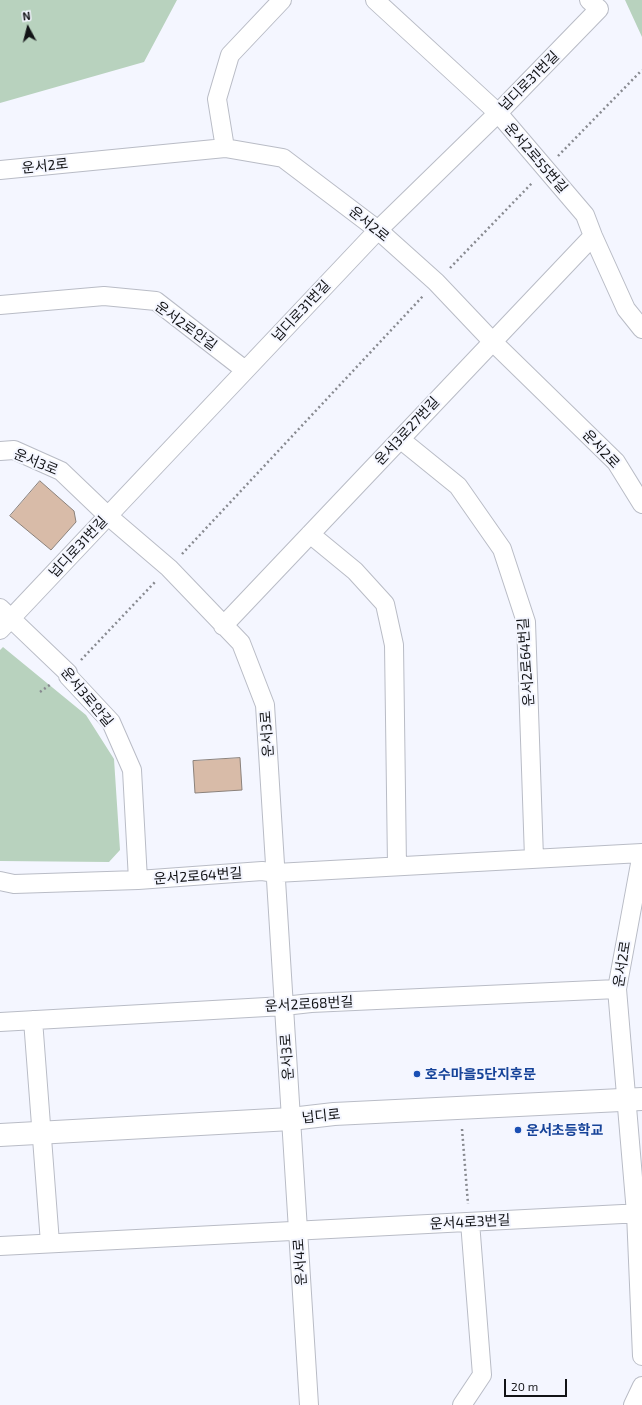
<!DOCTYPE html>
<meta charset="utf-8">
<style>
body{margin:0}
#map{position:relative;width:642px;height:1405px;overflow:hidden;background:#f4f6ff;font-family:"Exo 2",sans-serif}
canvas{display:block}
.north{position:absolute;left:8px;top:8px;width:40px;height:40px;-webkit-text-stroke:3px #f4f6ff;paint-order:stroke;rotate:353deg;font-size:11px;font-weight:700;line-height:16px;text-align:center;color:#121316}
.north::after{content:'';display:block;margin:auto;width:14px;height:18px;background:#121316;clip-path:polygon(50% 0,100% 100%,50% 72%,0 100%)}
.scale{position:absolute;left:504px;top:1379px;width:63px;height:18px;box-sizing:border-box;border:2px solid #121316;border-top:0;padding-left:5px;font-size:12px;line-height:14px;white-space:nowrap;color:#121316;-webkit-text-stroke:3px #f4f6ff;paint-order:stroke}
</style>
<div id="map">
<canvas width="642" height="1405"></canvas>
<div class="north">N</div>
<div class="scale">20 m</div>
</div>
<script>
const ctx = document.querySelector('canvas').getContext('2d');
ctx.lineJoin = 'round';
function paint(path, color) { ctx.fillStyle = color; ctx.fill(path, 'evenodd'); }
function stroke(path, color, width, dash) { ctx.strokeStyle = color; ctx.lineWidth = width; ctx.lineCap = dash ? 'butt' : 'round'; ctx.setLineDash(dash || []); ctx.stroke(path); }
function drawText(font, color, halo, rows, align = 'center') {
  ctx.font = font + ' "Exo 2","Noto Sans KR",sans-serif'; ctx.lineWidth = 4; ctx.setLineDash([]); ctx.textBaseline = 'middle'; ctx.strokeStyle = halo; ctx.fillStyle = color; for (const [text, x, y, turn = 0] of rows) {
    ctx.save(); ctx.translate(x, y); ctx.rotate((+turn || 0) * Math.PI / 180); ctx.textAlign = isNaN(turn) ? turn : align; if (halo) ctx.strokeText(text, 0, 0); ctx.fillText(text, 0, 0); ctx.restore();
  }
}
paint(new Path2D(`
 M0,0H177L144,62L0,103Z
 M625,0H642V37Z
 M3,647L86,715L114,759L120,850L109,862L0,861V650Z`), '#b8d2be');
const building = new Path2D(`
 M40,481L74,511L76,522L51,550L10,516Z
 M240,758L242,790L195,793L193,761Z`);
paint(building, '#d8bba8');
stroke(building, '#8a817b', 1);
const minor = new Path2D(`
 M375,0L498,113L585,215L593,236L626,309L642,329
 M225,148L217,99L230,55L282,0
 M0,170L225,148L283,158L378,230L436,282L492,341L616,462L642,504
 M0,305L104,296L156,301L245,370
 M400,439L458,486L502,549L526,622L534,858
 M0,451L14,450L61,471L107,515L169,568L241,643L265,705L309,1405
 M310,534L355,571L385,604L394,645L397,866
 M0,608L68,673V676L111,722L132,770L138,880
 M223,626L593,236
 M0,630L378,230L498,113L599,9L589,0
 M642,853L617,989L636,1213L642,1356
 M0,881L14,884L138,880L262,871L276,873L642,853
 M33,1020L50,1243
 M0,1022L284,1006L311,1003L617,989
 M0,1246L642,1213
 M462,1405L482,1375L470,1222
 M633,1405L642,1386`);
const tertiary = new Path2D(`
 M0,1135L291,1119L334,1114L642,1099`);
stroke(minor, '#b9bcc6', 20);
stroke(tertiary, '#b9bcc6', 24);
stroke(new Path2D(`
 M558,156L642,70
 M450,268L533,182
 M182,554L423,296
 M81,660L155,582
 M40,692L51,684
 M462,1129L468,1204`), '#888a90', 2.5, [2, 3]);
stroke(minor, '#fff', 18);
stroke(tertiary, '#fff', 22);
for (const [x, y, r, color] of [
 [417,1074,4,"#1a4fb4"],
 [518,1130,4,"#1a4fb4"]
]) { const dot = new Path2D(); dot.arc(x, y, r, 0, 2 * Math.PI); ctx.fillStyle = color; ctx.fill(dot); stroke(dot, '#f4f6ff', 1.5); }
drawText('14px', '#121316', '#f4f6ff', [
 ["넙디로31번길",529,81,-45],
 ["운서2로55번길",536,158,49],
 ["운서2로",45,166,-6],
 ["운서2로",369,224,39],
 ["넙디로31번길",301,311,-47],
 ["운서2로안길",186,326,36],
 ["운서3로27번길",407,431,-47],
 ["운서2로",601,449,47],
 ["운서3로",36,462,22],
 ["넙디로31번길",78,547,-47],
 ["운서2로64번길",526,662,-94],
 ["운서3로안길",87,697,50],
 ["운서3로",267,734,-94],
 ["운서2로64번길",198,876,-4],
 ["운서2로",622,964,-81],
 ["운서2로68번길",309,1004,-3],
 ["운서3로",287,1057,-94],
 ["넙디로",321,1116,-6],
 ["운서4로3번길",470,1222,-3],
 ["운서4로",300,1262,-94]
]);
drawText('bold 14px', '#164399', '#f4f6ff', [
 ["호수마을5단지후문",425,1074],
 ["운서초등학교",526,1130]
], 'left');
</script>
